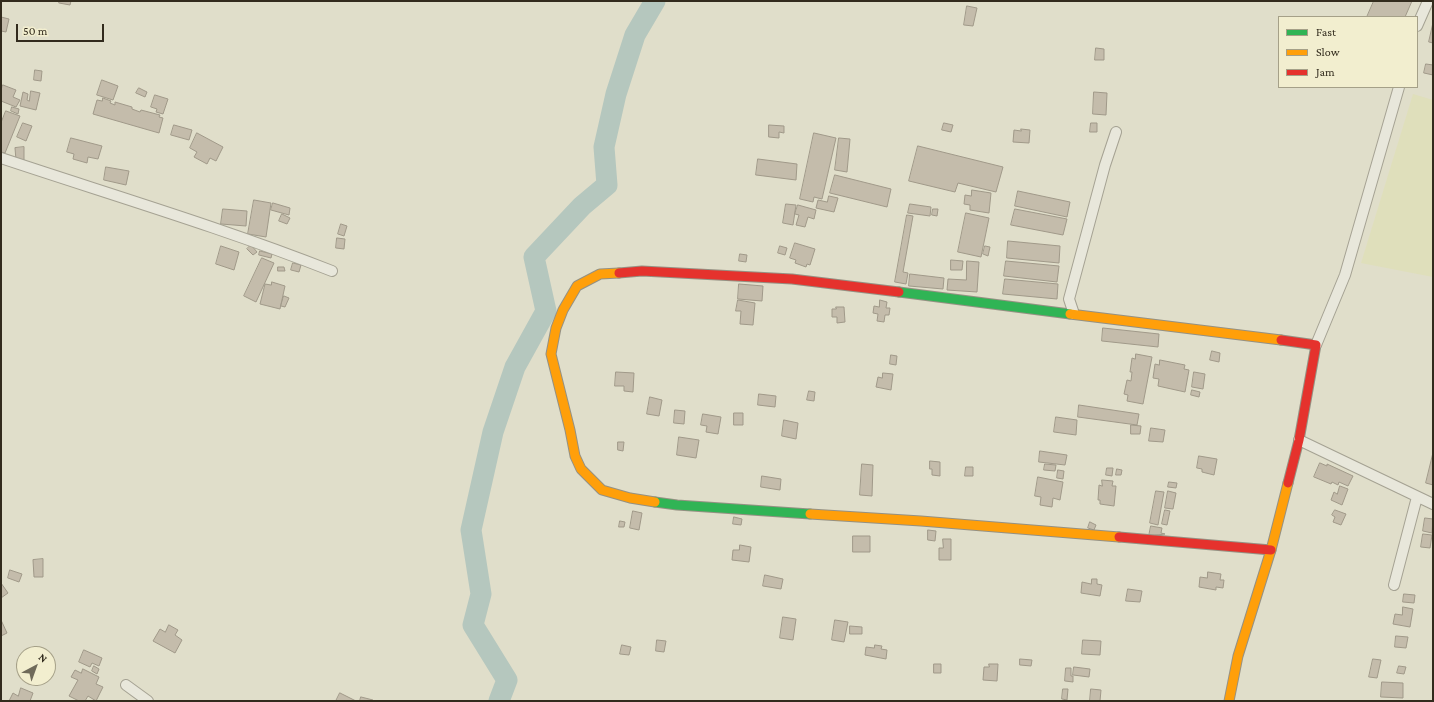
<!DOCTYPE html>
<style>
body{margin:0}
#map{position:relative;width:1434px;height:702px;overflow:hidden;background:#e0deca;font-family:"Crimson Pro",serif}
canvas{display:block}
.frame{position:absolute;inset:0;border:2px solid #322b1d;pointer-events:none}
.legend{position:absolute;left:1278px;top:16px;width:140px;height:72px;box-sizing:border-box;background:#f2eecf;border:1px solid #a5a088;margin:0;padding:5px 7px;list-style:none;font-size:12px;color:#322b1d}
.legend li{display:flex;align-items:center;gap:8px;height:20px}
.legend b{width:20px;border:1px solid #a5a088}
.north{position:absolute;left:16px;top:646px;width:40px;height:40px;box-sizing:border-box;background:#f2eecf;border:1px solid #a5a088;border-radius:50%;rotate:41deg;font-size:11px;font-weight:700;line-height:16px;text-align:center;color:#322b1d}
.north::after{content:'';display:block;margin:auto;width:14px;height:18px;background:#6f6a5a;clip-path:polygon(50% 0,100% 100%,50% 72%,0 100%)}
.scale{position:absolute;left:16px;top:24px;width:88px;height:18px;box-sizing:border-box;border:2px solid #322b1d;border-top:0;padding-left:5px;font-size:12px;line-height:14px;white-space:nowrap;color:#322b1d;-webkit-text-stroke:3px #f2eecf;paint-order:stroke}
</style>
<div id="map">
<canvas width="1434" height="702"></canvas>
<div class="frame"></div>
<ul class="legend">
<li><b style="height:5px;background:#30b455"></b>Fast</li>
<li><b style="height:5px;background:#ff9f0a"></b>Slow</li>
<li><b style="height:5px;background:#e5322d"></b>Jam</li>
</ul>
<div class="north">N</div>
<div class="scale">50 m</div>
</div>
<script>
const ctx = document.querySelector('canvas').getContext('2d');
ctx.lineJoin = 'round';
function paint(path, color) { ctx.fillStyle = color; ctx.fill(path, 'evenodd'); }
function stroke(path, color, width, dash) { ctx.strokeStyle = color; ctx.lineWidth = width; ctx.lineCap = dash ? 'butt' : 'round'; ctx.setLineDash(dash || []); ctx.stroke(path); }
paint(new Path2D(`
 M1413,94L1433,100V277L1361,263Z`), '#dfdfbb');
stroke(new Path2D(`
 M499,701L507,680L473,625L481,594L471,530L493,432L515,367L546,311L534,257L582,206L607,185L604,147L616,94L635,35L655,1`), '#b5c7be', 21);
const building = new Path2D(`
 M60,1H71L70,5L59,3Z
 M1374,1H1412L1405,17H1367Z
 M967,6L977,8L973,26L964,25Z
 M1,17L9,19L6,32L1,31Z
 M1433,23V43L1429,42Z
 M1096,48L1104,49V60H1095Z
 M1426,64L1433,65V75L1424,73Z
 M35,70L42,71L41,81L34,80Z
 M102,80L118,86L113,100L97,95Z
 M3,85L16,90L13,97L20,100L16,107L1,101V90Z
 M139,88L147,92L145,97L136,93Z
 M31,91L40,93L36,110L20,106L23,92L28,94L27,100L29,101Z
 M1094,92L1107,93L1106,115L1093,114Z
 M155,95L168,99L163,114L156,112L157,109L151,107Z
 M103,98L111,101L110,103L115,105V102L132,107V109L140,112L141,110L160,115L159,117L163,118L159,133L93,114L97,100L102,101Z
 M12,107L19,109L18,114L11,111Z
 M6,111L20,116L5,153L1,152V123Z
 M23,123L32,126L26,141L17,137Z
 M944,123L953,125L951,132L942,130Z
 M1091,123H1097V132H1090Z
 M174,125L192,130L189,140L171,135Z
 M769,125L784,126V133L779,132V138L769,137Z
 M1021,129L1030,130L1029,143L1013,142L1014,130L1021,131Z
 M197,133L223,147L216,161L210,158L207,164L194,157L197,152L190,148Z
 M814,133L836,138L822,199L814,197L813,202L800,199Z
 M71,138L102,146L98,159L88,157L87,163L73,159L74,154L67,152Z
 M839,138L850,139L847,172L835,170Z
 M918,146L1003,167L996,192L958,183L955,192L909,181Z
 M24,147V160H16L15,148Z
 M758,159L797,164L796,180L756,175Z
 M106,167L129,171L126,185L104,180Z
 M835,175L891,189L887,207L830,193Z
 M972,190L991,193L989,213L970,210V205L964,204L965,195L971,196Z
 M1018,191L1070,202L1067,217L1015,206Z
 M829,196L838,198L834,212L816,208L818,200L827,202Z
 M254,200L271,203L266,237L248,234Z
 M273,203L290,208L289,215L271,210Z
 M786,204L796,205L793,225L783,223Z
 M910,204L931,207L930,216L908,213Z
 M798,205L816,210L814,219L808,217L805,227L796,225L799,215L795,214Z
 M223,209L247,211L246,226L221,224Z
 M933,209H938L937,216L932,215Z
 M1015,209L1067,219L1063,235L1011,225Z
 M966,213L989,218L981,257L958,252Z
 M282,214L290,218L287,224L279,221Z
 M907,215L913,216L903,272L908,273L906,284L895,282Z
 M341,224L347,226L344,236L338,234Z
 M337,238L345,239L344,249L336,248Z
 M1008,241L1060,246L1059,263L1007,258Z
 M795,243L815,249L810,265L807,264L806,267L795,263L796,260L790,258Z
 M251,245L257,252L253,255L247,249Z
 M221,246L239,252L234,270L216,264Z
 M780,246L787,248L785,255L778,253Z
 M985,246L990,247L988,256L983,254Z
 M260,251L272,254L271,258L259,255Z
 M740,254L747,255L746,262L739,261Z
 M262,258L274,263L256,302L244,296Z
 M951,260L963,261L962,270H951Z
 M967,261L979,262L977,292L947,290L948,279L966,280Z
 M1006,261L1059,266L1057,282L1004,276Z
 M293,263L301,265L299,272L291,270Z
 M278,267H284L285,271H278Z
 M910,274L944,278L943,289L909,286Z
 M1005,279L1058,284L1057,299L1003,294Z
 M272,282L285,286L280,309L260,304L265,284L271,285Z
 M739,284L763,286L762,301L738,299Z
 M284,296L289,298L285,307L281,306Z
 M738,300L755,303L753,325L740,324L741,311H736Z
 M880,300L887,302L886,308H890L889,315H885L884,322L877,321L878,314L873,313L874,306L879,307Z
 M836,307H844L845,322L837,323V317H832V309H836Z
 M1103,328L1159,334L1158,347L1102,341Z
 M1212,351L1220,353L1219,362L1210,360Z
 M1136,354L1152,357L1143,404L1127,401L1128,395L1124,394L1127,380L1131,381L1132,372H1130L1132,358L1135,359Z
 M891,355L897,356L896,365L890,364Z
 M1160,360L1185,365L1184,369L1189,370L1185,392L1158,386L1159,379L1153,378L1155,364L1159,365Z
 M616,372L634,373L633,392L624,391V386H615Z
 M1194,372L1205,374L1203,389L1192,387Z
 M883,373L893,374L891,390L876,387L878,377L882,378Z
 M1192,390L1200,392L1199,397L1191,395Z
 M809,391L815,392L814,401L807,400Z
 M759,394L776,396L775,407L758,405Z
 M650,397L662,400L659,416L647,414Z
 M1079,405L1139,414L1137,425L1078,417Z
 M675,410L685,411L684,424L674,423Z
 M734,413H743V425H734Z
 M703,414L721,417L718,434L706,432L707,426L701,425Z
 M1056,417L1077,420L1076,435L1054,432Z
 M784,420L798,423L796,439L782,436Z
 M1131,425L1141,426L1140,434H1131Z
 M1151,428L1165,430L1163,442L1149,441Z
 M679,437L699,440L696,458L677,455Z
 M618,442H624L623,451L618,450Z
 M1040,451L1067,455L1065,465L1039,462Z
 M1433,453V485L1426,483Z
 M1199,456L1217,459L1214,475L1202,472V469L1197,468Z
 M930,461L940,462V476L932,475V469H930Z
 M1320,463L1327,466V464L1353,476L1348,486L1339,482L1338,485L1332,482L1331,484L1314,477Z
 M862,464L873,465L872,496L860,495Z
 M1045,464L1056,465L1055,471L1044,470Z
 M966,467H973V476H965Z
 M1107,468H1113L1112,476L1106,475Z
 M1117,469L1122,470L1121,475H1116Z
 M1058,470L1064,471L1063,479L1057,478Z
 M762,476L781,479L780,490L761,487Z
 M1038,477L1063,482L1060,500L1053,498L1052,507L1040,505L1041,497L1035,496Z
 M1102,480L1113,481L1112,486H1116L1114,506L1100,504V500H1098L1099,485L1102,486Z
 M1169,482L1177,483L1176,488L1168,487Z
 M1340,486L1348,489L1342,505L1331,500L1334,492L1337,494Z
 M1156,491L1164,492L1158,525L1150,523Z
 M1168,491L1176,493L1173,509L1165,508Z
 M1165,510L1170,511L1167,525L1162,524Z
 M1335,510L1346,514L1341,525L1333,522L1335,517L1332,515Z
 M633,511L642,513L639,530L630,528Z
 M734,517L742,519L741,525L733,524Z
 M1425,518L1433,519L1432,533L1423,531Z
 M620,521L625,522L624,527H619Z
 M1090,522L1096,525L1094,530L1088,528Z
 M1151,526L1162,528L1161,533L1165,534L1149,536Z
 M928,530L936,531L935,541L928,540Z
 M1423,534L1432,535L1430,548L1421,547Z
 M853,536H870V552H853Z
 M943,539H951V560H939V548H943Z
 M740,545L751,547L749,562L732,560L733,550H739Z
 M43,559V577H34L33,560Z
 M10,570L22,574L19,582L8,578Z
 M1208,572L1221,574L1220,580H1224L1223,588L1216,587V590L1199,587L1200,577L1207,578Z
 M765,575L783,579L781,589L763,586Z
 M1092,579H1097V584L1102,585L1100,596L1081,593L1082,582L1091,584Z
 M1,583L8,593L1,598Z
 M1128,589L1142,591L1140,602L1126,601Z
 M1404,594L1415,595L1414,603L1403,602Z
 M1403,607L1413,609L1410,627L1393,624L1395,614L1402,615Z
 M783,617L796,619L793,640L780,638Z
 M1,620L7,633L1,636Z
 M835,620L848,622L844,642L832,640Z
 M169,625L178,630L175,635L182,640L175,653L153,641L160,629L165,632Z
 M850,626L862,627V634H850Z
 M1396,636L1408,637L1406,648L1395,647Z
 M657,640L666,641L664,652L656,651Z
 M1083,640L1101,641L1100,655L1082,654Z
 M622,645L631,647L629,655L620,654Z
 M875,645L882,646L881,649L887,650L886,659L865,655L866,647L874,648Z
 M84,650L102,658L99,666L92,663L90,667L79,662Z
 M1020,659L1032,660L1031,666L1020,665Z
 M1373,659L1381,660L1377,678L1369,677Z
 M934,664H941V673H934Z
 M989,664H998L997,681L983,680L984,667H989Z
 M94,666L99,669L97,674L92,671Z
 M1399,666L1406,667L1404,674L1397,673Z
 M1074,667L1090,669L1089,677L1073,675Z
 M1066,668H1071V676H1073V682L1065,681Z
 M83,669L99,677L96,684L103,687L96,701L88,696L85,701H79L69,696L78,680L71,677L75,670L81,673Z
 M1382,682L1403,683V698L1381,697Z
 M21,688L33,693L30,701H9L13,693L18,696Z
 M1063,689H1068L1067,700L1062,699Z
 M1091,689L1101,690L1100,701H1090Z
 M340,693L356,701H336Z
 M361,697L373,700V701H360Z`);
paint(building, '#c4bcab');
stroke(building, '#a09989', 1);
const street = new Path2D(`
 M1417,26L1428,1
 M1,158C112,195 223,228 332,271
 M1074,314L1069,299L1105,165L1116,132
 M1316,345L1345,275L1399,87
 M1299,440L1433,504
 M1394,585L1417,497
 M126,685L148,701`);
const fast = new Path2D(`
 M899,292L1070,314
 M655,502L677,505L810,514`);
const slow = new Path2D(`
 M619,273L600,274L577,286L563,310L556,328L551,354L570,430L575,456L581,469L602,490L630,498L655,502
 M1070,314L1281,340
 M810,514L921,521L1119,537
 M1229,701L1238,656L1271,550L1288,483`);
const jam = new Path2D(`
 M619,273L642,271L792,279L899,292
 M1281,340L1316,345L1299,440L1288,483
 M1119,537L1271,550`);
stroke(street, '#a5a293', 12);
stroke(fast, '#959183', 11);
stroke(slow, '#959183', 11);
stroke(jam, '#959183', 11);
stroke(street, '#e8e7db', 10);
stroke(fast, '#30b455', 9);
stroke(slow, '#ff9f0a', 9);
stroke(jam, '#e5322d', 9);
</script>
